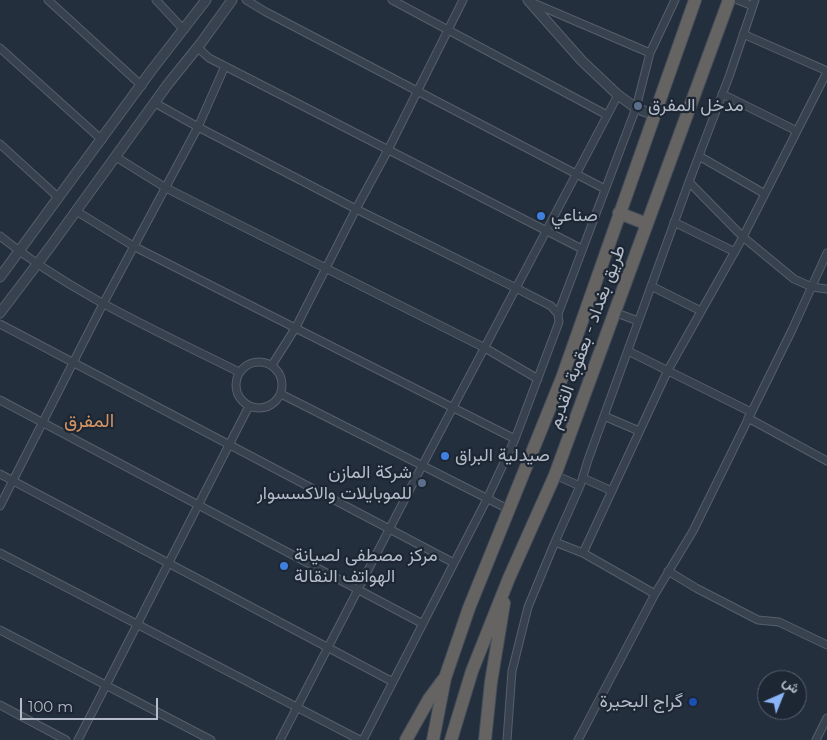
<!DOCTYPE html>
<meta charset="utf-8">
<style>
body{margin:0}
#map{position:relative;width:827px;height:740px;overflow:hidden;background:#242f3e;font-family:Montserrat,Vazirmatn,sans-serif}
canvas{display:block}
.north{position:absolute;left:757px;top:670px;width:50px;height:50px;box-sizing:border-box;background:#1d2633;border:1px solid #59626f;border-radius:50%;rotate:44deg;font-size:14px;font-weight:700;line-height:20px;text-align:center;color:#b4bcc9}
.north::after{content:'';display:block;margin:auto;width:18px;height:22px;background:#8ab4f8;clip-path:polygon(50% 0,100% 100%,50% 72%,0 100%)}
.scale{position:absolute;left:20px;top:698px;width:138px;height:22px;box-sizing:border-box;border:2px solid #b4bcc9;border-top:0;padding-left:6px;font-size:15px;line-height:18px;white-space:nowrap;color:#b4bcc9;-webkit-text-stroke:4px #1d2633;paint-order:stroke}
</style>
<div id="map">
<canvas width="827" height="740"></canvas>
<div class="north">ش</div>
<div class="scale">100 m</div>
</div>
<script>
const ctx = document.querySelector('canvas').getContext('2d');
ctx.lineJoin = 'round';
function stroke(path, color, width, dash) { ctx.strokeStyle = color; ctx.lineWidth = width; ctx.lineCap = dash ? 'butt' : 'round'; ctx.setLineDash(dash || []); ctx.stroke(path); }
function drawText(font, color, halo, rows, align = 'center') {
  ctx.font = font + ' Montserrat,Vazirmatn,sans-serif'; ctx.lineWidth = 4.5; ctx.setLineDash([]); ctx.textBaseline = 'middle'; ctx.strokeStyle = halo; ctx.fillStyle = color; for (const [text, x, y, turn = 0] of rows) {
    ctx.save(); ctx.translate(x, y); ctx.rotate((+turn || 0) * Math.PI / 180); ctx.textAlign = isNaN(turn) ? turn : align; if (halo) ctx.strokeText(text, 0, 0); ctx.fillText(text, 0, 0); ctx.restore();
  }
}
const minor = new Path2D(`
 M48,0L142,86
 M156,0L184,30
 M246,0L266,12L605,189
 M392,0L607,115
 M738,0L753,6
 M531,2L650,53
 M743,34L827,71
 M0,48L102,140
 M198,48L209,58L582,249
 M722,94L797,131
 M155,103L198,127L356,209L516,288L551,306L558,314
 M0,144L59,198
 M699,156L765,194
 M116,157L166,188L485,348L538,379
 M689,182L743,237L794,279L812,287L827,289
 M76,211L135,247L515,439
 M674,222L735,252
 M0,236C72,294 157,331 239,372
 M651,286L701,311
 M614,312L638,321
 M0,324L454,563
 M628,351L751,412
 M236 385a23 23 0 1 1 46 0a23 23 0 1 1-46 0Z
 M272,365L296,327L356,209L388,150L463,0
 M281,394L508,509
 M0,400L423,624
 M604,416L639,431
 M748,418L827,461
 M0,474L393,682
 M555,475L580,486
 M583,478L612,491
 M0,506L103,304L198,127L225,66
 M0,553L360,740
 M583,553L555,542L580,486L588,460L689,182L730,74L755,0
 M668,571L696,588L758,620L779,622L827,645
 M655,594L583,553L668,370L743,237L827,72
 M0,630L211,740
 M0,705L66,740
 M78,740L249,406
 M280,740L422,466L618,95
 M363,740L487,499L515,439L559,322L558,314L636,108L650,53L675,0
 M507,740L512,671L528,607L555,542
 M578,740L655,594L693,531L792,330L827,253
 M816,740L827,718`);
const tertiary = new Path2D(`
 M528,0L582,61L618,95L636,108L654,115
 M0,277L151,71L206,0
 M0,313L50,247L168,84L201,43L232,0`);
const trunk = new Path2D(`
 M619,213L647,224
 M406,740L429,699L443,680
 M433,740L445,678L469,608L562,378L695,0
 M451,740L472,671L509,578L555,475L729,0
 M485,740L491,682L504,603`);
stroke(minor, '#565f6c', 9);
stroke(tertiary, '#565f6c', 11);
stroke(trunk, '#434c59', 14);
stroke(minor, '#38414e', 7);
stroke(tertiary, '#38414e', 9);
stroke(trunk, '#656462', 12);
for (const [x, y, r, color] of [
 [638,106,5,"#5c6f8a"],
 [541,216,5,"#3f7fe0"],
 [445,456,5,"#3f7fe0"],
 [422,483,5,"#5c6f8a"],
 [284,566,5,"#3f7fe0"],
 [693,702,5,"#1a4fb4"]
]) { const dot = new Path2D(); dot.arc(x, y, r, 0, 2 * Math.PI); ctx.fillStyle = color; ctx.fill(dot); stroke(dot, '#1d2633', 2); }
drawText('18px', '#b4bcc9', '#1d2633', [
 ["مدخل المفرق",648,106],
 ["صناعي",551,216],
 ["صيدلية البراق",455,456],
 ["شركة المازن",412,473,"right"],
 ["للموبايلات والاكسسوار",412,494,"right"],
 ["مركز مصطفى لصيانة",294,556],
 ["الهواتف النقالة",294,577],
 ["گراج البحيرة",683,702,"right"]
], 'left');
drawText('18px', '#b4bcc9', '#1d2633', [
 ["طريق بغداد - بعقوبة القديم",587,337,-70]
]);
drawText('19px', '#d59563', '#1d2633', [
 ["المفرق",89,421]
]);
</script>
